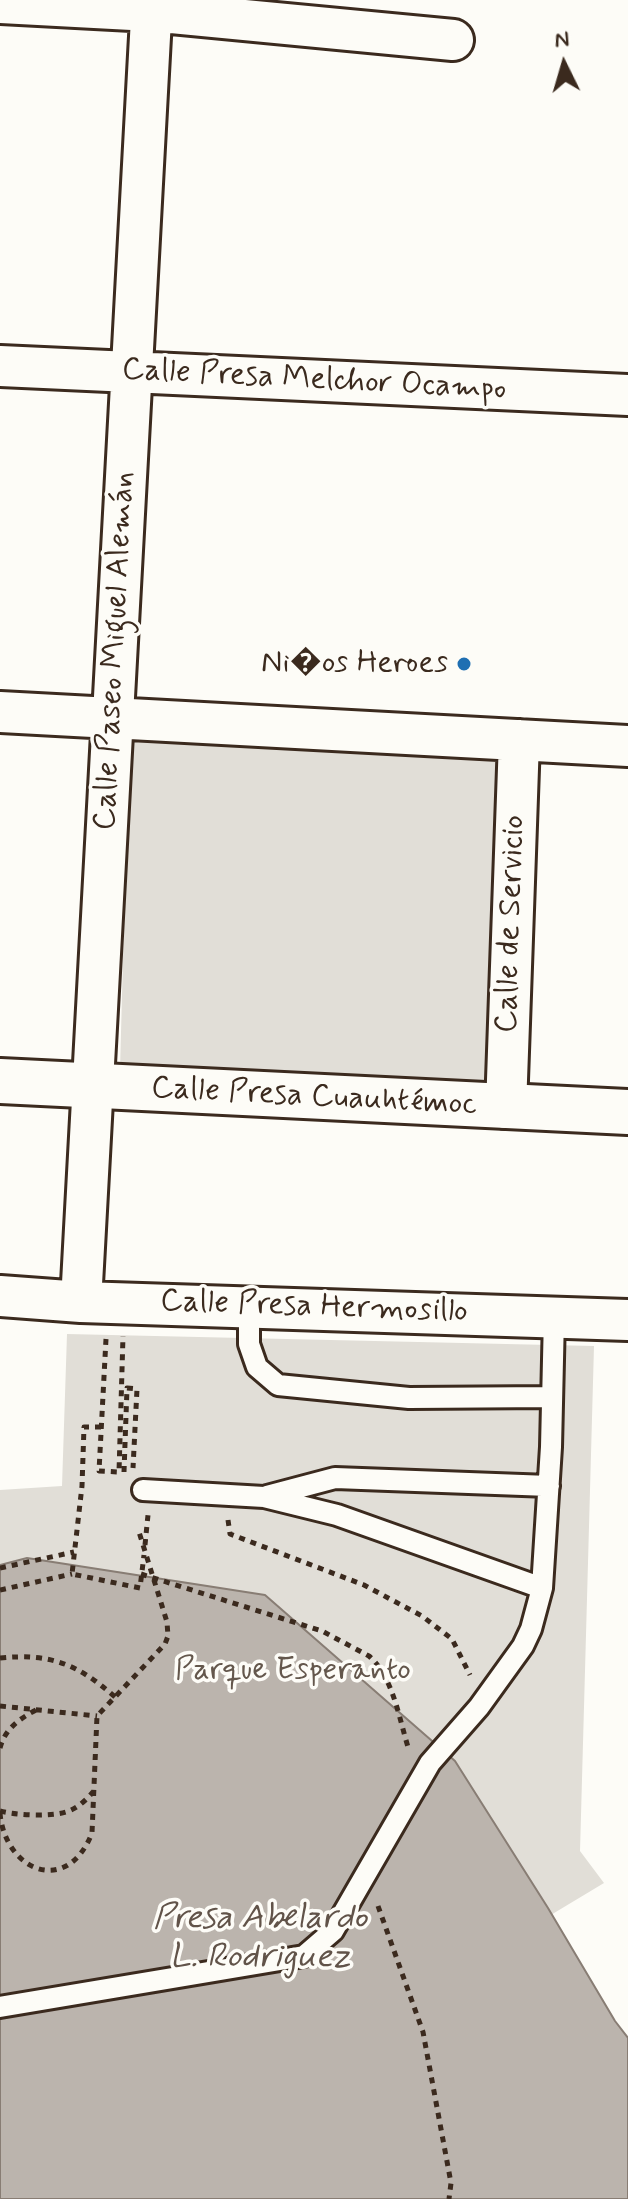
<!DOCTYPE html>
<meta charset="utf-8">
<style>
body{margin:0}
#map{position:relative;width:628px;height:2199px;overflow:hidden;background:#fdfcf7;font-family:Mynerve,sans-serif}
canvas{display:block}
.north{position:absolute;left:524px;top:24px;width:80px;height:80px;-webkit-text-stroke:6px #fdfcf7;paint-order:stroke;rotate:355deg;font-size:22px;font-weight:700;line-height:32px;text-align:center;color:#3b2a1e}
.north::after{content:'';display:block;margin:auto;width:28px;height:36px;background:#3b2a1e;clip-path:polygon(50% 0,100% 100%,50% 72%,0 100%)}
</style>
<div id="map">
<canvas width="628" height="2199"></canvas>
<div class="north">N</div>
</div>
<script>
const ctx = document.querySelector('canvas').getContext('2d');
ctx.lineJoin = 'round';
function paint(path, color) { ctx.fillStyle = color; ctx.fill(path, 'evenodd'); }
function stroke(path, color, width, dash) { ctx.strokeStyle = color; ctx.lineWidth = width; ctx.lineCap = dash ? 'butt' : 'round'; ctx.setLineDash(dash || []); ctx.stroke(path); }
function drawText(font, color, halo, rows, align = 'center') {
  ctx.font = font + ' Mynerve,sans-serif'; ctx.lineWidth = 7; ctx.setLineDash([]); ctx.textBaseline = 'middle'; ctx.strokeStyle = halo; ctx.fillStyle = color; for (const [text, x, y, turn = 0] of rows) {
    ctx.save(); ctx.translate(x, y); ctx.rotate((+turn || 0) * Math.PI / 180); ctx.textAlign = isNaN(turn) ? turn : align; if (halo) ctx.strokeText(text, 0, 0); ctx.fillText(text, 0, 0); ctx.restore();
  }
}
paint(new Path2D(`
 M129,732L506,751L494,1096L120,1070Z
 M67,1334L594,1346L580,1851L604,1883L461,1969L0,2084V1490L62,1486Z`), '#e1ded7');
const water = new Path2D(`
 M27,1558L265,1595L455,1761L548,1908L615,2021L628,2038V2199H0V1565Z`);
paint(water, '#bbb4ad');
stroke(water, '#887d74', 2);
const lane = new Path2D(`
 M249,1306V1344L257,1367L278,1385L409,1398L552,1397
 M143,1490L264,1497L337,1515L542,1588
 M267,1496L335,1478L549,1486
 M0,2007L304,1956L333,1931L430,1763L479,1707L523,1646L531,1629L542,1588L551,1447L554,1316`);
const street = new Path2D(`
 M0,3L151,11L453,40
 M0,366L628,395
 M0,712L628,746
 M506,1108L519,740
 M0,1296L81,1302L628,1320
 M81,1302L152,0`);
const secondary = new Path2D(`
 M0,1081L628,1112`);
stroke(lane, '#3b2a1e', 26);
stroke(street, '#3b2a1e', 46);
stroke(secondary, '#3b2a1e', 50);
stroke(new Path2D(`
 M106,1339L99,1471L119,1472L123,1336
 M101,1427H84L82,1486L72,1574L140,1588L144,1555
 M124,1472L127,1388L137,1389L133,1468
 M228,1520L230,1534L364,1585L422,1616L452,1639L470,1675
 M145,1545L148,1515
 M0,1568L74,1552
 M141,1574L322,1631L369,1656C393,1677 399,1718 408,1747
 M0,1590L72,1574
 M0,1658C50,1653 78,1664 115,1697
 M0,1706L97,1716
 M0,1748C5,1729 19,1719 36,1710
 M0,1811C15,1815 49,1817 66,1812C78,1808 86,1800 93,1792
 M0,1813C5,1871 67,1897 92,1833L97,1716L165,1644L168,1636L167,1622L139,1532
 M378,1906L423,2032L451,2183L449,2199`), '#3b2a1e', 5, [6, 6]);
stroke(lane, '#fdfcf7', 20);
stroke(street, '#fdfcf7', 40);
stroke(secondary, '#fdfcf7', 44);
for (const [x, y, r, color] of [
 [464,664,8,"#1f6fb2"]
]) { const dot = new Path2D(); dot.arc(x, y, r, 0, 2 * Math.PI); ctx.fillStyle = color; ctx.fill(dot); stroke(dot, '#fdfcf7', 3); }
drawText('32px', '#3b2a1e', '#fdfcf7', [
 ["Calle Presa Melchor Ocampo",314,381,3],
 ["Calle Paseo Miguel Alemán",116,651,-87],
 ["Calle de Servicio",512,924,-88],
 ["Calle Presa Cuauhtémoc",314,1098,3],
 ["Calle Presa Hermosillo",314,1308,2]
]);
drawText('32px', '#3b2a1e', '#fdfcf7', [
 ["Ni�os Heroes",448,664]
], 'right');
drawText('32px', '#64574c', '#fdfcf7', [
 ["Parque Esperanto",293,1671]
]);
drawText('italic 34px', '#615349', '#fdfcf7', [
 ["Presa Abelardo",260,1920],
 ["L. Rodriguez",260,1959]
]);
</script>
